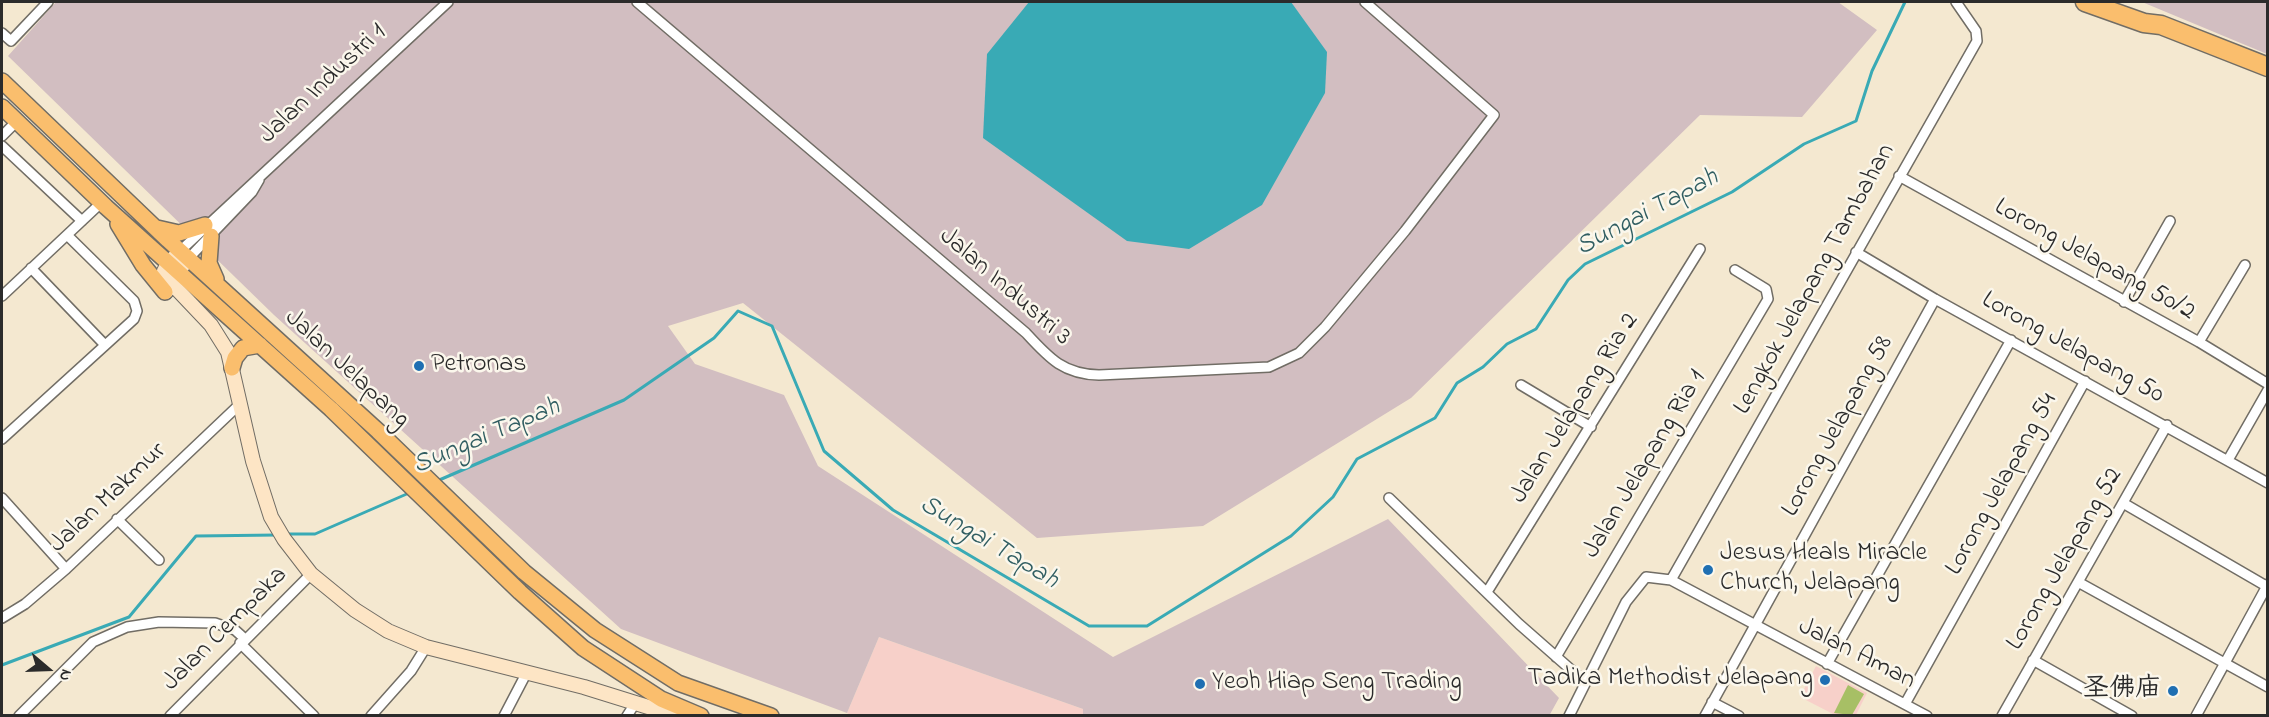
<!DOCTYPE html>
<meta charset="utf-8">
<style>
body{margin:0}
#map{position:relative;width:2269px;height:717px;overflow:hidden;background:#f4e8d0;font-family:"Indie Flower",sans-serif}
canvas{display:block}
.frame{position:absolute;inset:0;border:3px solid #2b2b2b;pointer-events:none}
.north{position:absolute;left:18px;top:639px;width:60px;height:60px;-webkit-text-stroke:4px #fbf7ec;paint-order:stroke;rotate:109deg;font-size:16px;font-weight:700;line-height:24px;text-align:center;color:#2b2b2b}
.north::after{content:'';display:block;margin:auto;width:21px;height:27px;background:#2b2b2b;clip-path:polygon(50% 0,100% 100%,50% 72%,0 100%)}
</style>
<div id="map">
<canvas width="2269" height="717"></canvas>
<div class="frame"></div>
<div class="north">N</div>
</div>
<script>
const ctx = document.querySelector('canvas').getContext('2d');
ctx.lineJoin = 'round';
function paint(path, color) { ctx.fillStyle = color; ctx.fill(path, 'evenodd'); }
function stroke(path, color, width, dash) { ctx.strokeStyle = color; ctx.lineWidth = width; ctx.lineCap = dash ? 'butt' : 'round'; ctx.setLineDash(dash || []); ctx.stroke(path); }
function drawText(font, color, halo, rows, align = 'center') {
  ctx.font = font + ' "Indie Flower","LXGW WenKai TC",sans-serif'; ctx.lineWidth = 5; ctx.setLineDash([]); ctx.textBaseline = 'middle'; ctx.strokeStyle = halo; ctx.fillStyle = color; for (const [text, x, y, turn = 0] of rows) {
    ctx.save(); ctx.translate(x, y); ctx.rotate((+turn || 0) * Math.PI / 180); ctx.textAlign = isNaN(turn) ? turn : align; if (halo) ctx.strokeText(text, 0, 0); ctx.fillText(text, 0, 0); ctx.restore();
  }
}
paint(new Path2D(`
 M879,637L1083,709V716H852L847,713Z
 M1816,666L1867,693L1856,715H1835L1800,697Z`), '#f7d0c9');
paint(new Path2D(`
 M56,2H1838L1877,30L1802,117L1700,115L1411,398L1203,526L1037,538L743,303L668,326L695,364L784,395L818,466L1113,657L1388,519L1559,698L1549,716L1083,715V709L879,637L847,713L621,629L274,315L8,56Z
 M2142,2H2267V54Z`), '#d2bec1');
paint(new Path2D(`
 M1848,685L1864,694L1852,715L1834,713Z`), '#a7bf65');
paint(new Path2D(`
 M1029,2H1291L1327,52L1325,93L1262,205L1189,249L1127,241L983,138L987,54Z`), '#39aab5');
stroke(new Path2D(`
 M437,481L624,400L714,338L738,311L772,326L824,451L893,510L1089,626H1147L1291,536L1333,497L1357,459L1435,418L1457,383L1483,367L1507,344L1536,329L1568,280L1585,264L1732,192L1804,144L1856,121L1872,71L1905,2
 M286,534H315L409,493
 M2,665L129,617L196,536L277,535`), '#39aab5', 3);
const street = new Path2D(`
 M637,2L1026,333C1049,358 1063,374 1099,375L1269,367L1299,353L1325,327L1405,231L1494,115L1365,2
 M2,33L11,41L48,2
 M2,136L17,121
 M2,146L82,221
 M1899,176L2199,342L2268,384
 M180,251L448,2
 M1856,252L1935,299L2268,483
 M189,258L252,192L259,180
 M31,268L105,345
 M2,296L102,202
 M2124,302L2170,221
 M2199,342L2245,265
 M1521,385L1591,427
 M2,439L134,319L137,311L134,301L67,235
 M2228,460L2268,390
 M2,498L66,569
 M1389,498L1519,624L1585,682
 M2123,503L2268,587
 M117,519L159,560
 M1671,580L1977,41L1976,31L1956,2
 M2078,582L2268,687
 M1487,592L1700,249
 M2,618L25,604L66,569L241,403
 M240,643L314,716
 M1556,657L1768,299L1766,289L1735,270
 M2033,660L2132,716
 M1827,664L2011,340
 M1712,702L1739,716
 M1905,704L2085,381
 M19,716L93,642L127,627L159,622L215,623L235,630L245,639
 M170,716L311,574
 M371,716L411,671L426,647
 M504,716L527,672
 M627,716L636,702
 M1569,716L1626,602L1646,577L1671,580L1927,716
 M1705,716L1935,299
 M2002,716L2167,425
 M2196,716L2268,584`);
const secondary = new Path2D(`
 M189,258L175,275L173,285L211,325L228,352L253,461L271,517L284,539L311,574L355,610L388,631L426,647L584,687L677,716
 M166,292C156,274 168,264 180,251`);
const primary = new Path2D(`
 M2,81L168,240L378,431L524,572L595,630L678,683L771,716
 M2,107L106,207L331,409L520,592L583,648L661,699L701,716
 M118,224L143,265L165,292
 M157,228L179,233L205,225
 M211,236L209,263L216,279
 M232,368L235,358L243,348L260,345`);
const highway = new Path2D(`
 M2085,2L2144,23L2161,25L2268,67`);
stroke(street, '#716d65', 12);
stroke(secondary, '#716d65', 16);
stroke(primary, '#716d65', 18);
stroke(highway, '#716d65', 21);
stroke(street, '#fff', 9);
stroke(secondary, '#fde5c5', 14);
stroke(primary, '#fabe6d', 15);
stroke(highway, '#fabe6d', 18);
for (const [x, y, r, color] of [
 [419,366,6,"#1f6fb2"],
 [1708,570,6,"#1f6fb2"],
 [1825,680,6,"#1f6fb2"],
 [1200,684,6,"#1f6fb2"],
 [2173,691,6,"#1f6fb2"]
]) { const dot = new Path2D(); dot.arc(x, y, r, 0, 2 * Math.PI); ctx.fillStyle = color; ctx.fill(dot); stroke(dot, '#fbf7ec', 2); }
drawText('26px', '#2b2b2b', '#fbf7ec', [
 ["Jalan Industri 1",324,85,-43],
 ["Lorong Jelapang 50/2",2094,261,29],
 ["Lengkok Jelapang Tambahan",1816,280,-61],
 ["Jalan Industri 3",1004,288,41],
 ["Lorong Jelapang 50",2072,349,29],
 ["Jalan Jelapang",346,370,43],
 ["Jalan Jelapang Ria 2",1576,409,-58],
 ["Lorong Jelapang 58",1839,427,-61],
 ["Jalan Jelapang Ria 1",1646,465,-59],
 ["Lorong Jelapang 54",2003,485,-61],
 ["Jalan Makmur",109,499,-43],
 ["Lorong Jelapang 52",2066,560,-60],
 ["Jalan Cempaka",226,630,-45],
 ["Jalan Aman",1856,655,27]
]);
drawText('26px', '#2b2b2b', '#fbf7ec', [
 ["Petronas",431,366],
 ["Jesus Heals Miracle",1720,555],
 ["Church, Jelapang",1720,585],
 ["Tadika Methodist Jelapang",1813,680,"right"],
 ["Yeoh Hiap Seng Trading",1212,684],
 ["圣佛庙",2161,691,"right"]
], 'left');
drawText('italic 27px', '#315e62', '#fbf7ec', [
 ["Sungai Tapah",1648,214,-28],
 ["Sungai Tapah",487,438,-23],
 ["Sungai Tapah",988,544,31]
]);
</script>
